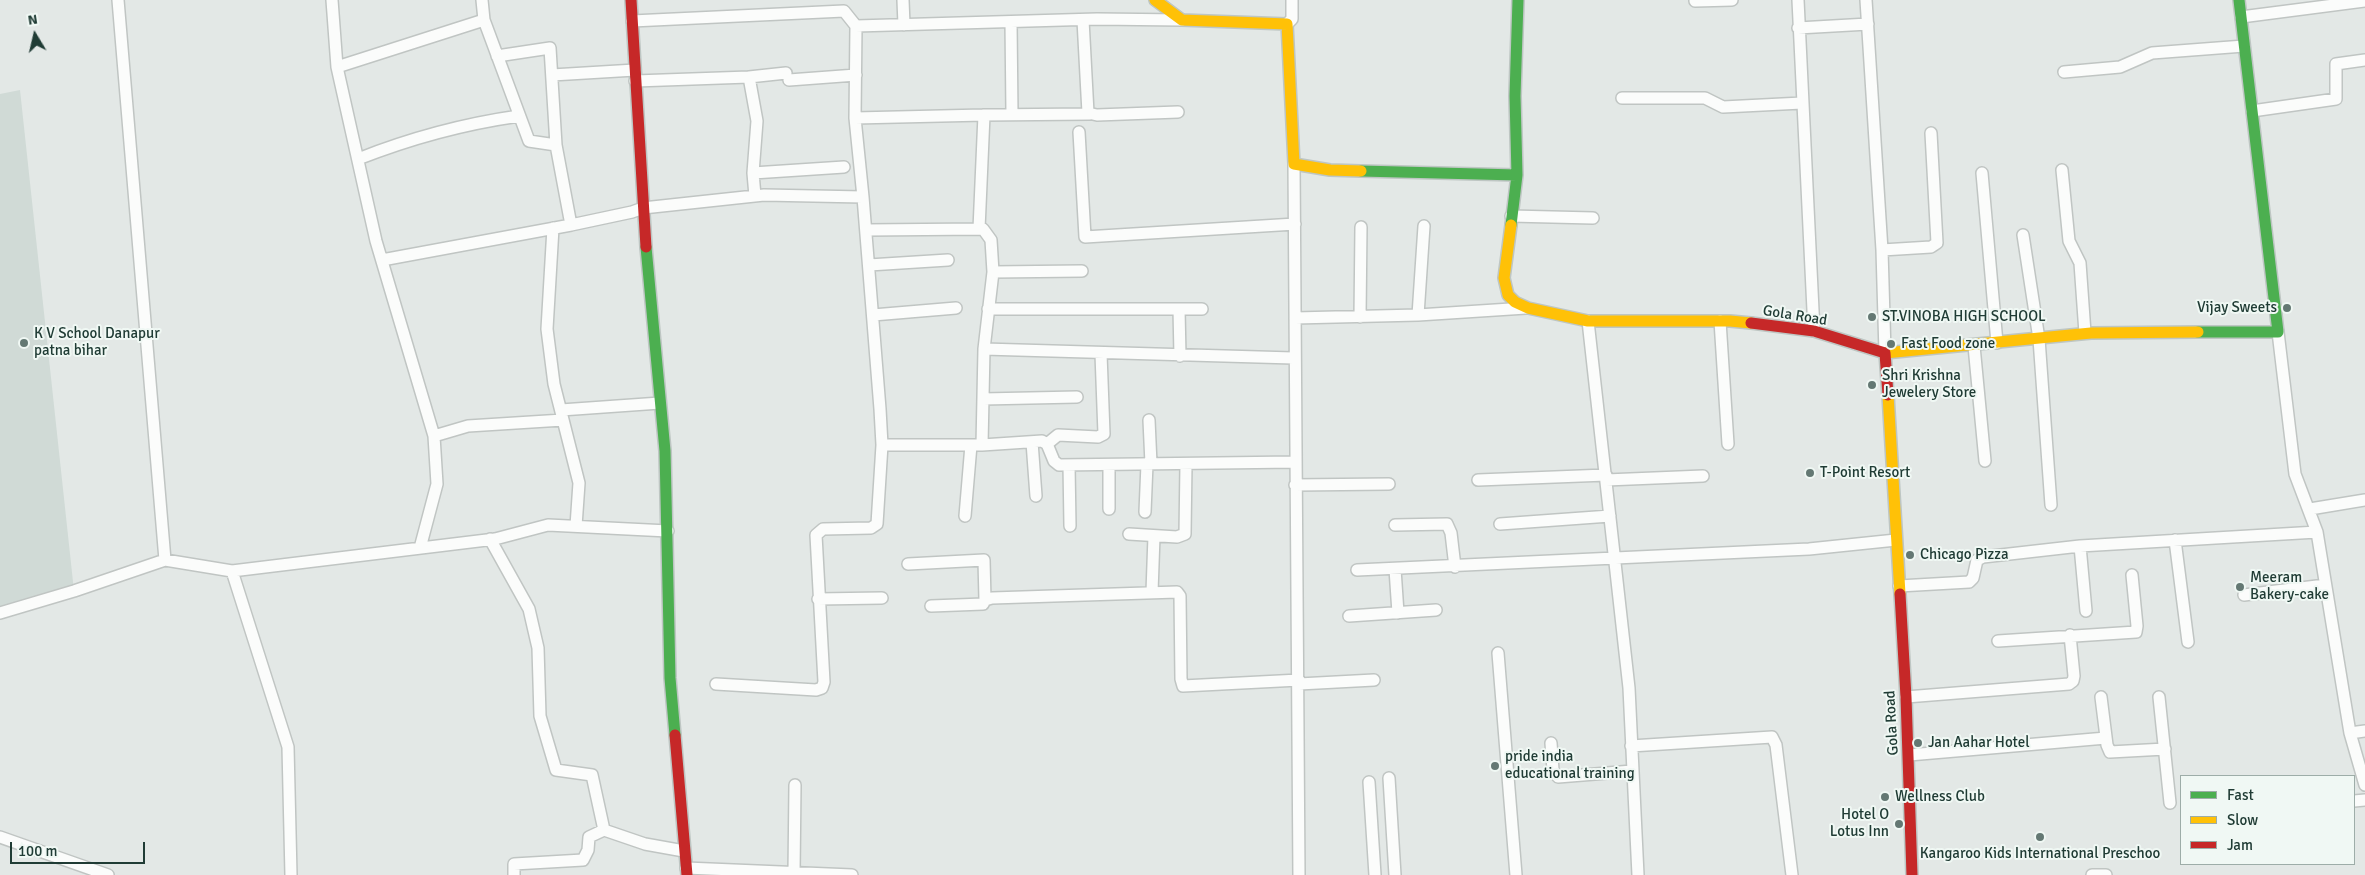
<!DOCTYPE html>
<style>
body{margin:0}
#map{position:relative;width:2365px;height:875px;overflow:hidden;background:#e3e8e6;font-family:Signika,sans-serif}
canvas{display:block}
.legend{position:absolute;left:2180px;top:775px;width:175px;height:90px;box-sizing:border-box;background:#f0f8f4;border:1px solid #9dada8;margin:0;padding:6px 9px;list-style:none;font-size:15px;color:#203c35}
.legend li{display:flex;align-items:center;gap:10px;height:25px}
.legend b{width:25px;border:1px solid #9dada8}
.north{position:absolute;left:10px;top:10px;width:50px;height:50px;-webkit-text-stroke:4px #f0f8f4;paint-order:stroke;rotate:351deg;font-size:14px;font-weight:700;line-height:20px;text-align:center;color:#203c35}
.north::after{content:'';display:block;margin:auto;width:18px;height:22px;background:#203c35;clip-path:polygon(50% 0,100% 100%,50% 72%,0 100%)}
.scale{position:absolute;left:10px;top:842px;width:135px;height:22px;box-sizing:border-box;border:2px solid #203c35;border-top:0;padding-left:6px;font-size:15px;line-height:18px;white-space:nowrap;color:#203c35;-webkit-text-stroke:4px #f0f8f4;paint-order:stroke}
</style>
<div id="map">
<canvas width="2365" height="875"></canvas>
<ul class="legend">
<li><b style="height:6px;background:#4caf50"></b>Fast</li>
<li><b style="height:6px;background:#ffc107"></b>Slow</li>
<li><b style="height:6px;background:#c62828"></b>Jam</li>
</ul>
<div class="north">N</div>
<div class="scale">100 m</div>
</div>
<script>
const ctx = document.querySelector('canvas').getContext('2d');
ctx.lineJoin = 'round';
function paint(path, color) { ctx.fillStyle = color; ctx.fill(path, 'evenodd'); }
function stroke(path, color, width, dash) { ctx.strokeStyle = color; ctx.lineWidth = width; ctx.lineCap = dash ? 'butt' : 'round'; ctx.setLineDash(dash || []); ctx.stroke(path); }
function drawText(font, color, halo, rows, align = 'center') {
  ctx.font = font + ' Signika,sans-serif'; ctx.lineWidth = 4; ctx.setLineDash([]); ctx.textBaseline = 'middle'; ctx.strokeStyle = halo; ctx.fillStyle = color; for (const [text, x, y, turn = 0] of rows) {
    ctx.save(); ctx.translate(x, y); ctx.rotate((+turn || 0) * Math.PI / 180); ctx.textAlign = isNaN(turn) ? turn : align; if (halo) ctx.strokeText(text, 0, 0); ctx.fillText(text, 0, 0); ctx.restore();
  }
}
paint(new Path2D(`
 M20,90L74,591L0,609V94Z`), '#d0dad6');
const street = new Path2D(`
 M118,0L165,560
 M332,0L337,67L376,241L434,436L437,484L420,548
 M903,0L904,25
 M1798,0L1814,331
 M1866,0L1882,250L1885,353
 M1695,1L1732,0
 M2241,17L2365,1
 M484,20L529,141L556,145L571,225
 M1083,20L1088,113L1097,115L1178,112
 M632,21L844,11L856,26
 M1011,22L1012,114
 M1287,24L1292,19V0
 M1798,28L1868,24
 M497,56L550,48L556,145
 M337,67L484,20L482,0
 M2064,72L2120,67L2152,53L2244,46
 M552,75L635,70
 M749,77L757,121L753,173L755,196
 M789,80L856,75
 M635,81L749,77L786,73
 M1622,98H1705L1723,107L1802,103
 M2252,111L2336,99V64L2365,60
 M983,115L1090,114
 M855,118L984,115L979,229
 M1079,132L1085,237L1295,224
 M358,159C411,138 463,124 519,116
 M1294,164L1299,875
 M2062,170L2069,241L2080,263L2085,333
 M753,173L844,167
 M1982,173L1997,343
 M1511,216L1593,218
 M553,228L547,329L554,384L579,483L576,526
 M866,230L983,229L991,240L993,272L984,349L982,445
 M2023,235L2039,339L2051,505
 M1882,250L1931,247L1937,243L1931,133
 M382,260L571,225L632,212L643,208L764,195L863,197L855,118L856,26L1097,19L1182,20
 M869,265L948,260
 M993,272L1082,271
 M988,309H1202
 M1179,309L1180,356
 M873,315L956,308
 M1418,315L1424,226
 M1360,317L1361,227
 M1295,318L1418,315L1526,308
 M1588,321L1629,688L1638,875
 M1720,321L1728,444
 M2278,332L2295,474L2317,532L2350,733L2365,785
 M1974,346L1985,461
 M984,349L1293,358
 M983,399L1077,397
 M561,410L660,403
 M1149,420L1151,464
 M434,436L468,426L563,420
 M1032,442L1036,496
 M1047,444L1058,435L1098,437L1104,434L1101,354
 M882,445H982L1042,441L1047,444L1054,461L1059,465L1295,462
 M1069,465L1070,526
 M1109,465V509
 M1478,480L1606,475
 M1606,480L1703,476
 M1295,485L1389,484
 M2310,509L2365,500
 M1145,512L1147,464
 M965,516L971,445
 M1500,524L1610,516
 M1395,525L1447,524L1451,533L1455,567
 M1129,534L1177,537L1185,534L1186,464
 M490,539L529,609L538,648L540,716L556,770L592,775L604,830L645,844L684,851
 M2175,540L2188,642
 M2080,546L2086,611
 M908,564L984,560L985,600
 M1395,569L1398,613
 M1357,570L1809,549L1896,540
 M232,571L288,747L291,875
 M1899,586L1969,582L1973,578L1977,560L1983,557L2080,546L2317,532
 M1152,592L1154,536
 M2244,595L2325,585
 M818,599L882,598
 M931,606L983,604L985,600L992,598L1177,592L1180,596L1181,679L1183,686L1299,680
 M0,613L74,591L165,560L232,571L495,539L548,525L668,531
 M1349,616L1436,610
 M1998,641L2136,632L2137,626L2132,575
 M1498,653L1516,875
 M716,684L816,690L822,688L824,682L816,535L823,529L871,528L877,524L882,445L880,409L863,197
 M1299,684L1374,680
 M1906,697L2069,684L2073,681L2074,676L2070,635
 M2101,697L2107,745L2110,752L2165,749
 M2159,697L2170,803
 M2350,733L2365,731
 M1551,743L1553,770L1558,777L1632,771
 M1631,746L1772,737L1776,745L1792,875
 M1909,755L2106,738
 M1389,778L1395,875
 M1369,782L1375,875
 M2354,801L2365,800
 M0,837L108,875
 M686,868L852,875
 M794,873L795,785
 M514,875V864L583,860L588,850L589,837L604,830
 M2092,875H2106`);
const fast = new Path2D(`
 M1361,171L1517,175
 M1511,225L1517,175L1515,96L1518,0
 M646,247L665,451L670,678L675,735
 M2198,332H2278L2239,0`);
const slow = new Path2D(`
 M1155,0L1182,20L1287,24L1294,164L1330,170L1361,171
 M1511,225L1504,278L1508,295L1515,302L1528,308L1588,321H1730L1751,323
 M1885,353L2091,333L2198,332
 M1888,395L1900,594`);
const jam = new Path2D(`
 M631,0L646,247
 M1751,323L1814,331L1885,353L1888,395
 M1900,594L1906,697L1912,875
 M675,735L687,875`);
stroke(street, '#c0c5c3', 14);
stroke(fast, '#bec6c3', 14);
stroke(slow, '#bec6c3', 14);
stroke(jam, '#bec6c3', 14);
stroke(street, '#fbfcfb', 11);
stroke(fast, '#4caf50', 11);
stroke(slow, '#ffc107', 11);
stroke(jam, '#c62828', 11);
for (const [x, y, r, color] of [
 [2287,308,5,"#647873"],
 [1872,317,5,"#647873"],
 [24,343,5,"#647873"],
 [1891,344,5,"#647873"],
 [1872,385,5,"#647873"],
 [1810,473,5,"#647873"],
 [1910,555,5,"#647873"],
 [2240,587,5,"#647873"],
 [1918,743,5,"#647873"],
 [1495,766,5,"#647873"],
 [1885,797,5,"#647873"],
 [1899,824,5,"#647873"],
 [2040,837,5,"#647873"]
]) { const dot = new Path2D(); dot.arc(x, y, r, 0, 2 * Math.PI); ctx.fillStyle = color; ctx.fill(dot); stroke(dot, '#f0f8f4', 2); }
drawText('15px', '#203c35', '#f0f8f4', [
 ["Vijay Sweets",2277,308,"right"],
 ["ST.VINOBA HIGH SCHOOL",1882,317],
 ["K V School Danapur",34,334],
 ["patna bihar",34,351],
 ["Fast Food zone",1901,344],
 ["Shri Krishna",1882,376],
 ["Jewelery Store",1882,393],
 ["T-Point Resort",1820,473],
 ["Chicago Pizza",1920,555],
 ["Meeram",2250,578],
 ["Bakery-cake",2250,595],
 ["Jan Aahar Hotel",1928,743],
 ["pride india",1505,757],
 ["educational training",1505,774],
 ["Wellness Club",1895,797],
 ["Hotel O",1889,815,"right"],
 ["Lotus Inn",1889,832,"right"],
 ["Kangaroo Kids International Preschoo",2040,854,"center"]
], 'left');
drawText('15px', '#203c35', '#f0f8f4', [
 ["Gola Road",1795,316,9],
 ["Gola Road",1892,723,-93]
]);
</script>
